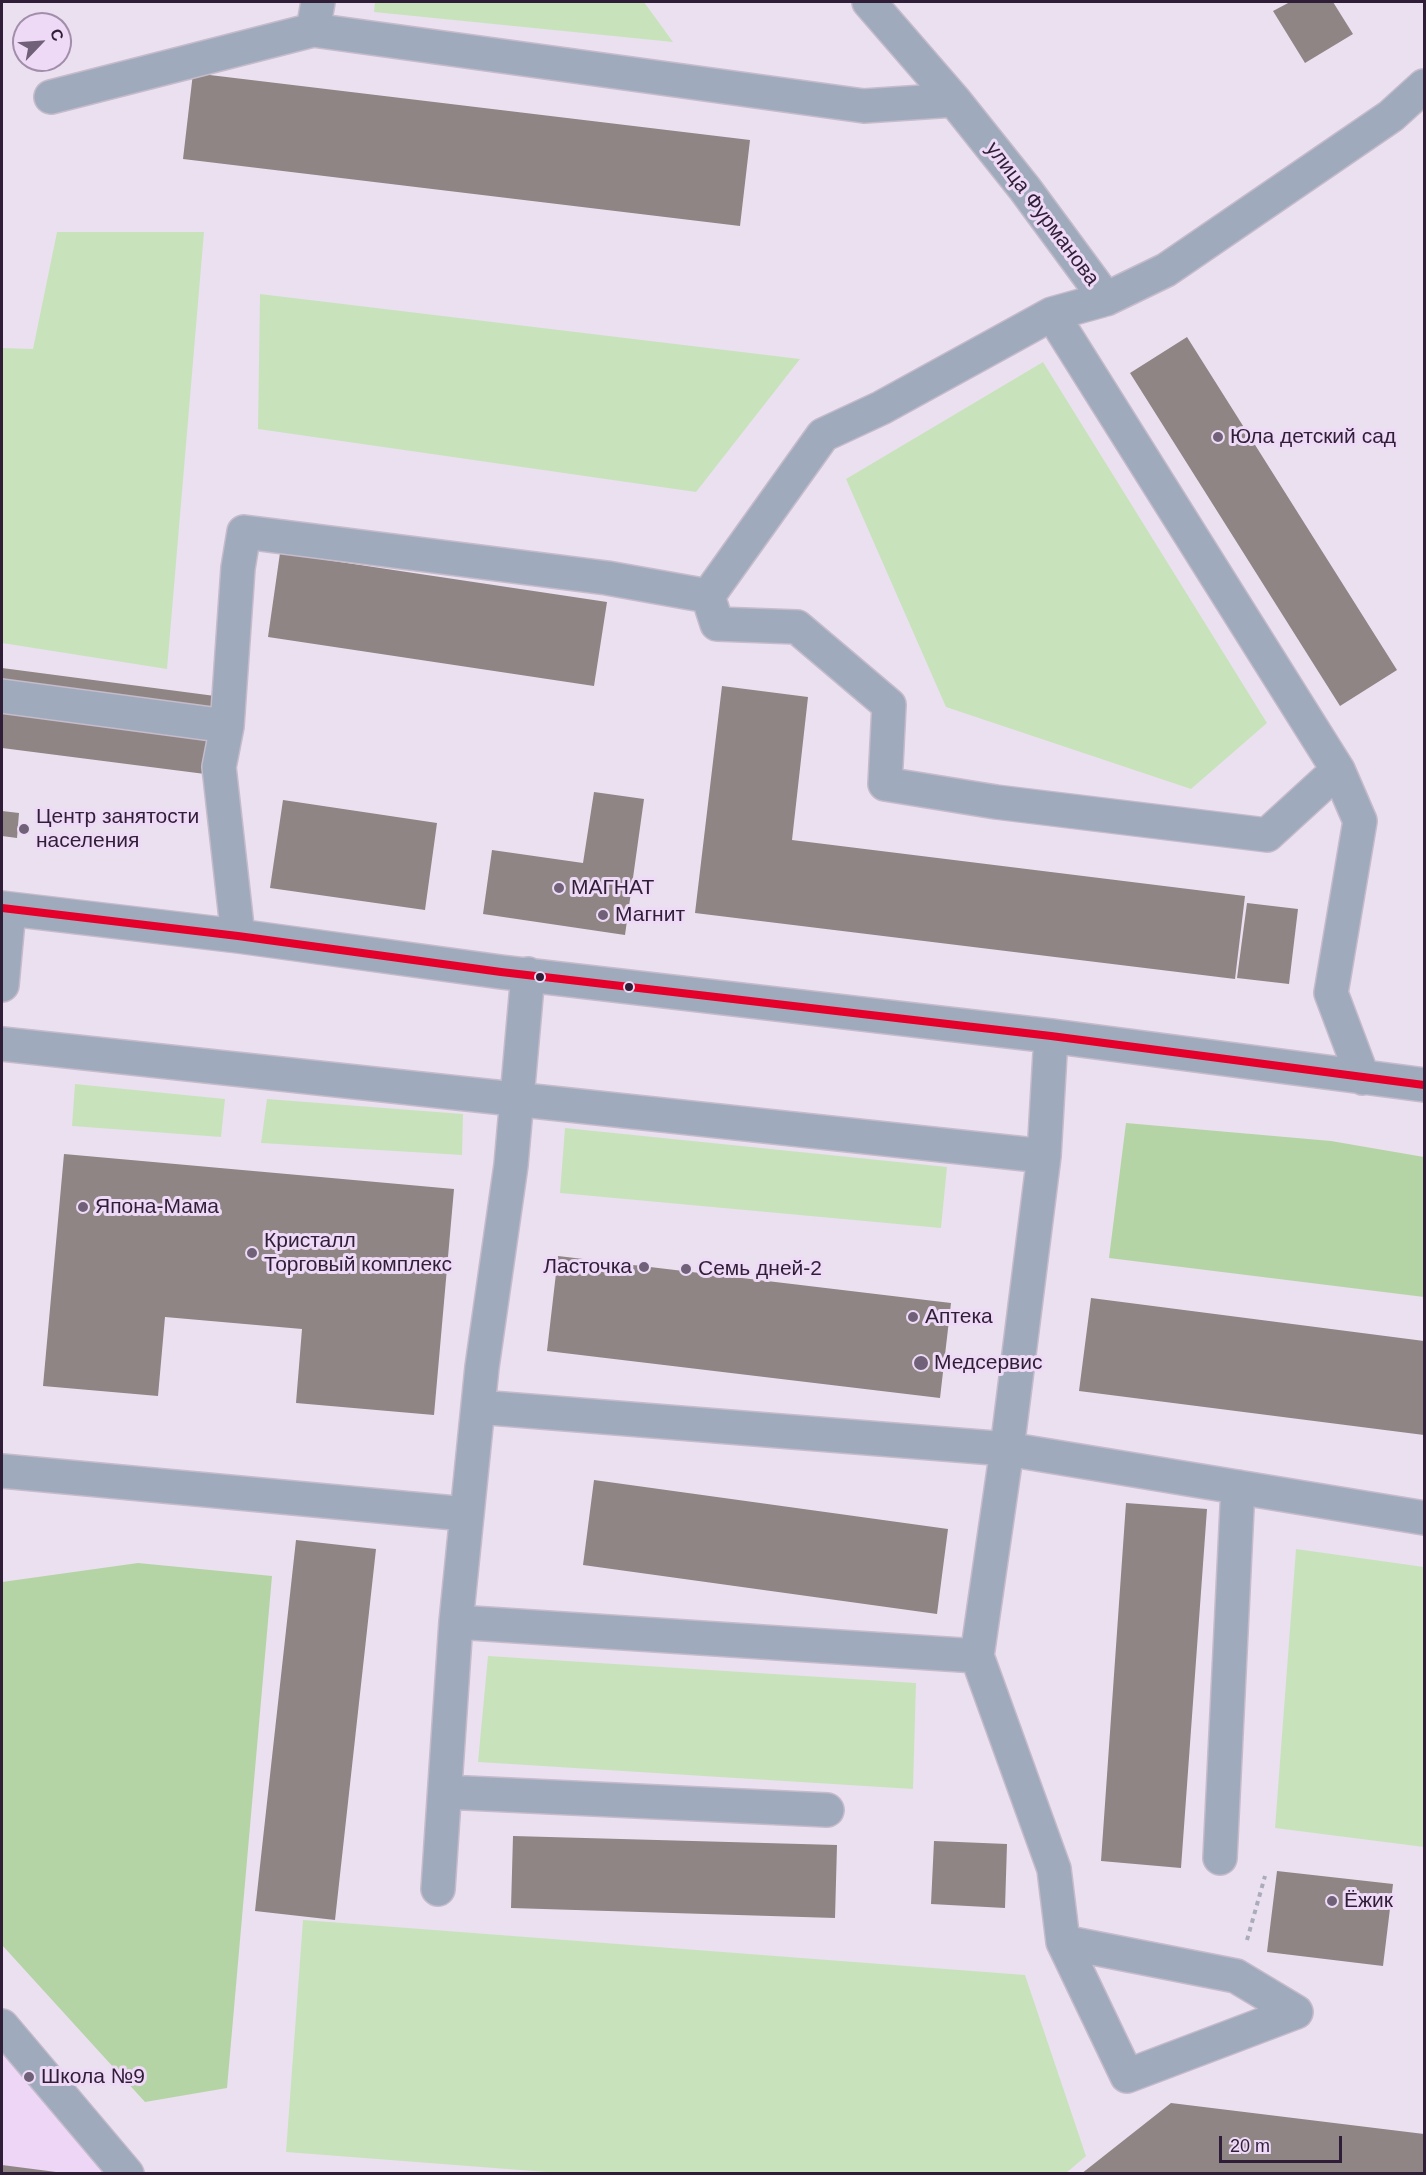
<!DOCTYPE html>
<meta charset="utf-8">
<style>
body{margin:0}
#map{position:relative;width:1426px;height:2175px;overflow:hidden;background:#ebe0f0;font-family:Helvetica,sans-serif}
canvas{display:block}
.frame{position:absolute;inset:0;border:3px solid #301d38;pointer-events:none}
.north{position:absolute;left:12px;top:12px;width:60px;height:60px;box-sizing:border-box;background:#eedaf6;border:2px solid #a28eaa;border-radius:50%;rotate:65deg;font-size:16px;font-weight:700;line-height:24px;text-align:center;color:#301d38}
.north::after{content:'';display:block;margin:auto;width:21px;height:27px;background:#716178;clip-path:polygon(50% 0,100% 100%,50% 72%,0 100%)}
.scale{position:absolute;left:1219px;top:2136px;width:123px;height:27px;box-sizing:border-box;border:3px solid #301d38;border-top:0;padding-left:8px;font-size:18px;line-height:21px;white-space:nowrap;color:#301d38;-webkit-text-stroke:4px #eedaf6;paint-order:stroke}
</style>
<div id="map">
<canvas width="1426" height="2175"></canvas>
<div class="frame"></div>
<div class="north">С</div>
<div class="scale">20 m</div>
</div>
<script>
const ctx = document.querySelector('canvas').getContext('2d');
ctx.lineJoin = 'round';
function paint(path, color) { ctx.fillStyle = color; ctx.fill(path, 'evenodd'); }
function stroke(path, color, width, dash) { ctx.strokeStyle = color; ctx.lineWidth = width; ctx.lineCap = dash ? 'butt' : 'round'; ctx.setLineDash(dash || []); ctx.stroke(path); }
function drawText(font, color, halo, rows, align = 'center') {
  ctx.font = font + ' Helvetica,sans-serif'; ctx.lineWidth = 6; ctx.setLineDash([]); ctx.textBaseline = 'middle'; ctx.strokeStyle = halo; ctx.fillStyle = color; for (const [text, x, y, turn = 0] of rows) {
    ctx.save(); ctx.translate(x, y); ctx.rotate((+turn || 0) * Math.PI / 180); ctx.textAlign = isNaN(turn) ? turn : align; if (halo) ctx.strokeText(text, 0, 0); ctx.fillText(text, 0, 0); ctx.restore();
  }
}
paint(new Path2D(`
 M2,2008L113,2147L111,2173H2Z`), '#edd6f6');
paint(new Path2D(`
 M375,2H644L673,42L374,12Z
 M57,232H204L167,669L2,643V348L33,349Z
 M260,294L800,359L696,492L258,429Z
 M1043,362L1267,723L1191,789L946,707L846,479Z
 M75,1084L225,1099L221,1137L72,1126Z
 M267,1099L463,1114L462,1155L261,1143Z
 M565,1128L947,1167L941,1228L560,1193Z
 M1296,1549L1424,1567V1847L1275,1828Z
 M488,1656L916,1683L913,1789L478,1762Z
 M303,1920L1025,1975L1086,2156L1065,2174H572L286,2152Z`), '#c8e3bc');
paint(new Path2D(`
 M1126,1123L1331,1141L1424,1157V1297L1109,1258Z
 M138,1563L272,1576L227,2088L145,2102L2,1945V1582Z`), '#b5d4a5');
paint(new Path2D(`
 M1290,2H1333L1353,34L1305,63L1273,11Z
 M193,73L750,140L740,226L183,159Z
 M1187,337L1397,670L1340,706L1130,373Z
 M280,553L607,602L594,686L268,637Z
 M2,668L215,696L205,774L2,748Z
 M722,686L808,697L792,840L1245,896L1235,979L695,913Z
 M594,792L644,799L625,935L483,914L492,850L583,863Z
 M283,800L437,823L425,910L270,888Z
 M2,811L19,813L17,838L2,836Z
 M1247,903L1298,909L1289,984L1237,978Z
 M64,1154L454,1189L434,1415L296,1403L302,1329L165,1317L158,1396L43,1386Z
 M558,1256L951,1303L940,1398L547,1351Z
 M1091,1298L1424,1341V1435L1079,1391Z
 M594,1480L948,1529L937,1614L583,1565Z
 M1126,1503L1207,1509L1181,1868L1101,1861Z
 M296,1540L376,1549L335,1920L255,1911Z
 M513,1836L837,1845L835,1918L511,1908Z
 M934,1841L1007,1844L1005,1908L931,1904Z
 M1277,1871L1393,1884L1383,1966L1267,1952Z
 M1171,2103L1424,2134V2174H1081Z
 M2,2165L56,2172V2174H2Z`), '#8f8584');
const minor = new Path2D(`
 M318,2L313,30L864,106L954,100
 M869,2L954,100L1025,189L1106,299L1166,270L1391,116L1424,86
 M51,97L313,30
 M1052,314L1338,770
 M708,596L717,624L797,627L889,705L885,784L996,802L1267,835L1338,770L1360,821L1331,993L1363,1078
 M2,696L227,726
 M2,908L238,936L501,972L1051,1036L1424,1085
 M238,936L219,767L227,726L238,568L244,532L607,578L708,596L823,435L881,408L1052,314L1106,299
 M528,974L511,1165L482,1367L456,1622L977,1656L1007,1449L1044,1156L1051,1036
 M2,985L9,909
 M2,1044L1044,1156
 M478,1407L1007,1449L1424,1518
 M2,1471L466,1514
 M977,1656L1054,1869L1063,1942L1236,1976L1296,2012L1127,2076L1063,1942
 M445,1792L827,1810
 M1220,1858L1238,1487
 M438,1889L456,1622
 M2,2026L127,2174`);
stroke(minor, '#c5bbca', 36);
stroke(new Path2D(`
 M1247,1940L1265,1876`), '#aaacbc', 4, [4.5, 4.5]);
stroke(minor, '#a0aabd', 33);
stroke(new Path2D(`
 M2,908L238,936L501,972L1051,1036L1424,1085`), '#e4002b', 8);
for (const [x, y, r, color] of [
 [1218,437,6,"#716178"],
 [24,829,6,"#716178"],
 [559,888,6,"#716178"],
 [603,915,6,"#716178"],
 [540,977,5,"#301d38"],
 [629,987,5,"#301d38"],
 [83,1207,6,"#716178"],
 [252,1253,6,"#716178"],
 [644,1267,6,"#716178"],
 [686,1269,6,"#716178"],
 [913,1317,6,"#716178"],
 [921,1363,8,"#716178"],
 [1332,1901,6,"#716178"],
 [29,2077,6,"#716178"]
]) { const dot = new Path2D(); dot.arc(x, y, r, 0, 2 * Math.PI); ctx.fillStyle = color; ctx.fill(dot); stroke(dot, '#eedaf6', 2); }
drawText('21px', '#301d38', '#eedaf6', [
 ["улица Фурманова",1042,214,53]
]);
drawText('21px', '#301d38', '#eedaf6', [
 ["Юла детский сад",1230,437],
 ["Центр занятости",36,817],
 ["населения",36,841],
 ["МАГНАТ",571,888],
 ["Магнит",615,915],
 ["Япона-Мама",95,1207],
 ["Кристалл",264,1241],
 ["Торговый комплекс",264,1265],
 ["Ласточка",632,1267,"right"],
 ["Семь дней-2",698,1269],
 ["Аптека",925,1317],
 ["Медсервис",934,1363],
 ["Ёжик",1344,1901],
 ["Школа №9",41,2077]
], 'left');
</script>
